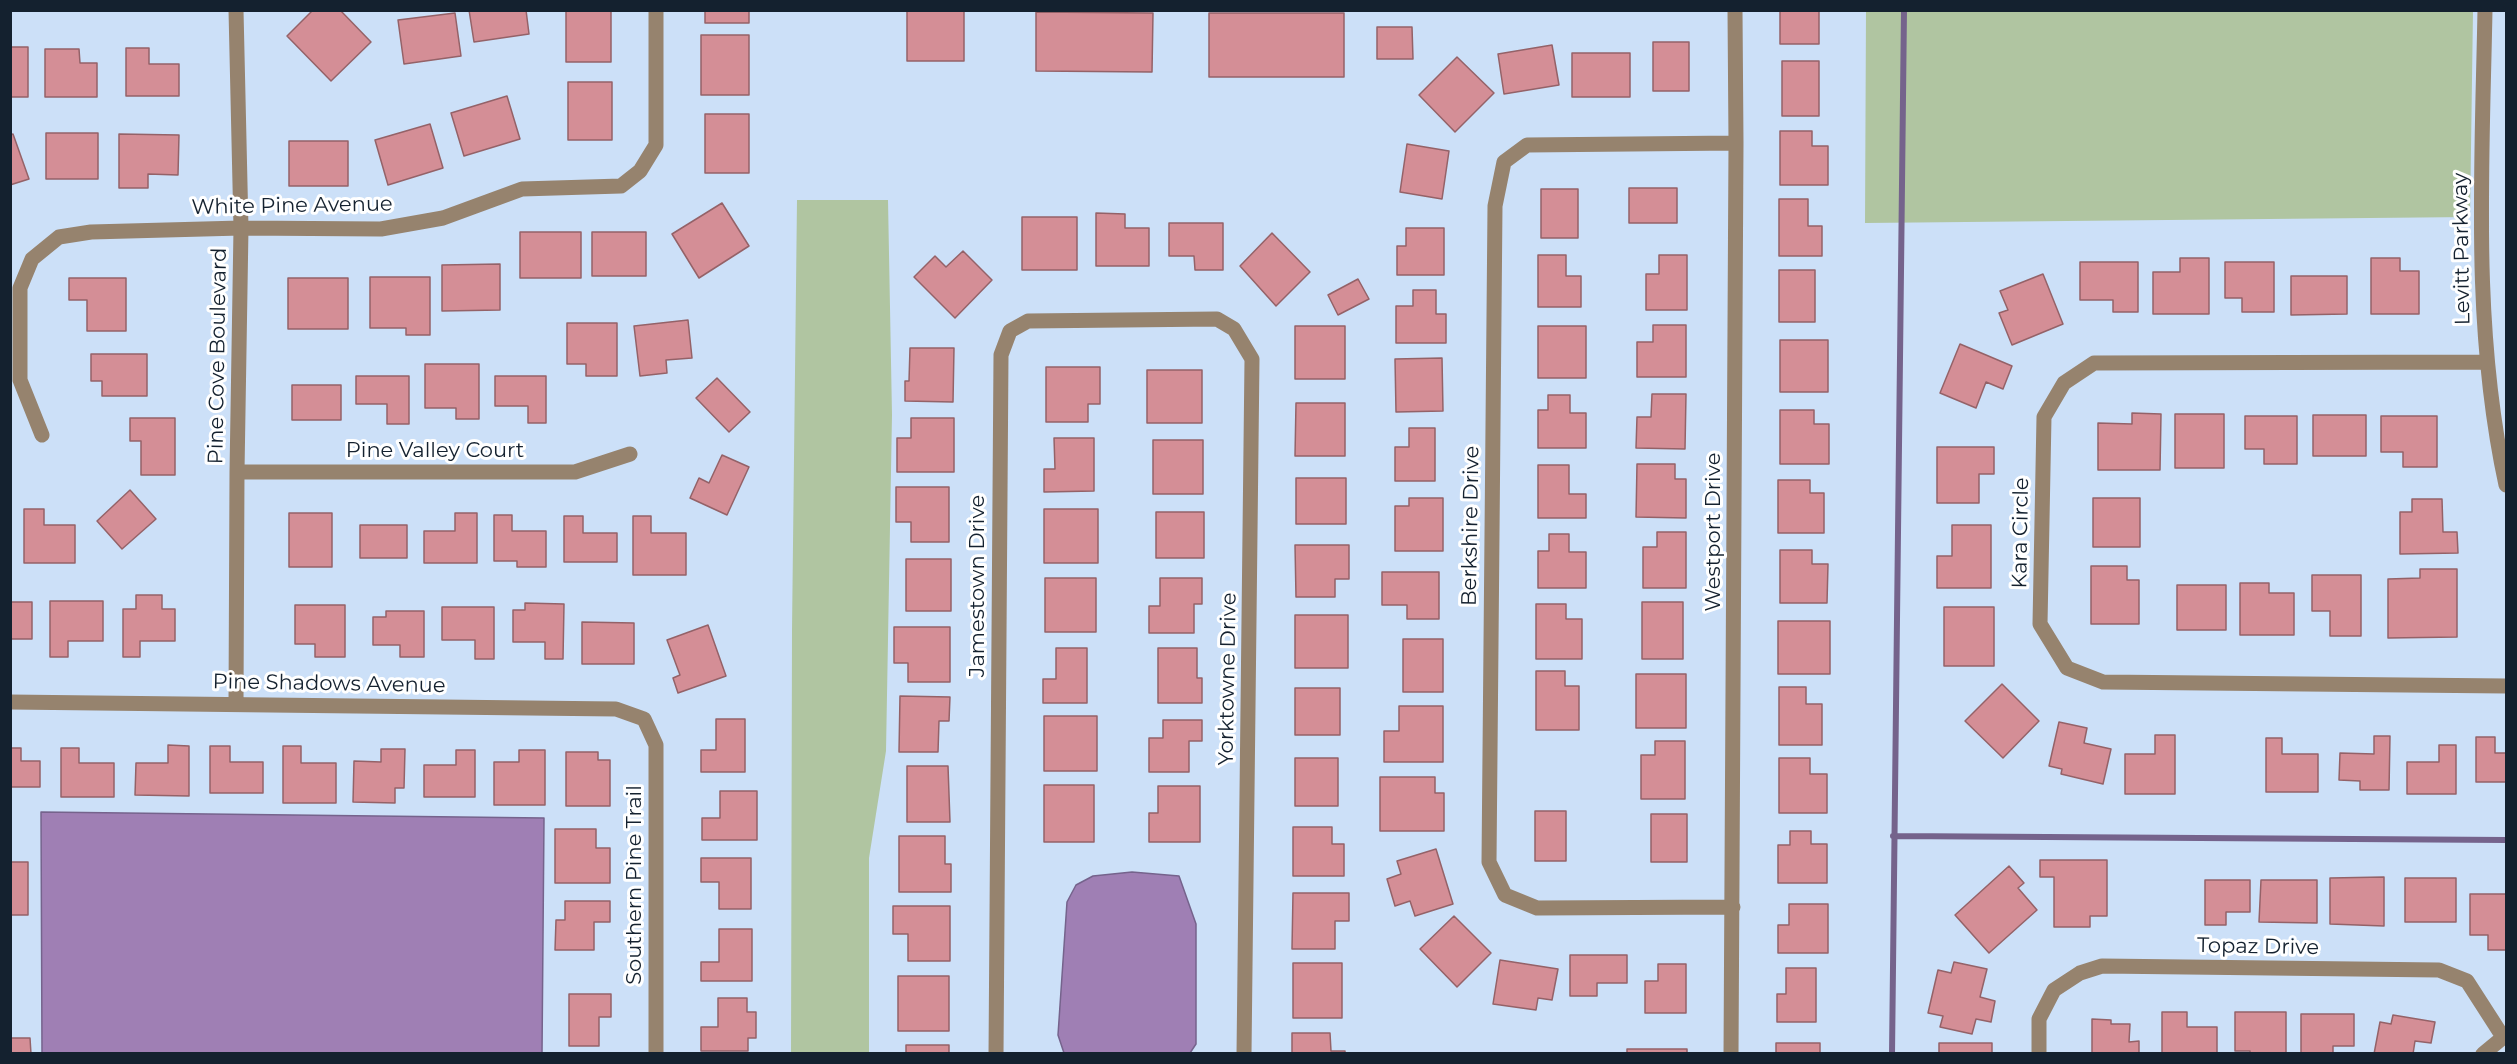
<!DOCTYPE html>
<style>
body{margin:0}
#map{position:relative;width:2517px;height:1064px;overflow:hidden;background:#cce0f8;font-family:Montserrat,sans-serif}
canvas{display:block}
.frame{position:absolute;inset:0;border:12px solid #14212f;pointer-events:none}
</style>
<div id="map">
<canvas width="2517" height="1064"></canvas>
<div class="frame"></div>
</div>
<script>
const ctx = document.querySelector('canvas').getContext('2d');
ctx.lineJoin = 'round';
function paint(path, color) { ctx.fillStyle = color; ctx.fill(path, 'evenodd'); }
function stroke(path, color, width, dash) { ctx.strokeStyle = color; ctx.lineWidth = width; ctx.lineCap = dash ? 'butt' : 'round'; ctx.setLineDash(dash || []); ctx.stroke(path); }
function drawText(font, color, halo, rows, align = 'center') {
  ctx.font = font + ' Montserrat,sans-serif'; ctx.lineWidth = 6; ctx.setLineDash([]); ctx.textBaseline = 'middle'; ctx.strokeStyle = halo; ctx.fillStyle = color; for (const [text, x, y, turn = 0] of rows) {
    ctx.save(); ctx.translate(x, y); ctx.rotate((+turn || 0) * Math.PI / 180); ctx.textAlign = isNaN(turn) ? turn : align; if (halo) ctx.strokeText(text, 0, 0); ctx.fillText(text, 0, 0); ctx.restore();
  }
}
paint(new Path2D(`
 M1866,11H2473L2470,217L1865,223Z
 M797,200H888L892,415L886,751L869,858V1053H791L792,630Z`), '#b0c5a1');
const water = new Path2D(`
 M41,812L544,818L542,1053H42Z
 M1132,872L1179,876L1196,924V1044L1190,1053H1064L1058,1035L1067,902L1076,885L1093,876Z`);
paint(water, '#9f7fb4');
stroke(water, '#75638c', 1.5);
stroke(new Path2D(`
 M1893,836L2506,840
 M1892,1054L1904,10`), '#75638c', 6);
const building = new Path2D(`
 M313,10H340L371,42L331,81L287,36Z
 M469,10H526L529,34L474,42Z
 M566,10H611V62H566Z
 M705,10H749V23H705Z
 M907,10H964V61H907Z
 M1780,10H1819V44H1780Z
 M1036,12L1153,13L1152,72L1036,71Z
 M455,13L461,56L404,64L398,20Z
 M1209,13H1344V77H1209Z
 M1377,27H1412L1413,59H1377Z
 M701,35H749V95H701Z
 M1653,42H1689V91H1653Z
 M1552,45L1559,85L1504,94L1498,54Z
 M10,47H28V97H10Z
 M126,48H149V64H179V96H126Z
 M45,49H79L80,63H97V97H45Z
 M1572,53H1630V97H1572Z
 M1457,57L1494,93L1455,132L1419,95Z
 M1782,61H1819V116H1782Z
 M568,82H612V140H568Z
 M507,96L520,139L464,156L451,113Z
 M705,114H749V173H705Z
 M430,124L443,168L388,185L375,140Z
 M1780,131H1812V146H1828V185H1780Z
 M46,133H98V179H46Z
 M13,134L29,179L10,185V135Z
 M119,134L179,135L178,175L148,174V188H119Z
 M289,141H348V186H289Z
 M1407,144L1449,151L1442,199L1400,192Z
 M1629,188H1677V223H1629Z
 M1541,189H1578V238H1541Z
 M1779,199H1808V226H1822V256H1779Z
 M722,203L749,246L699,278L672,234Z
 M1096,213L1125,214V228H1149V266H1096Z
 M1022,217H1077V270H1022Z
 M1169,223H1223V270H1195L1194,256H1169Z
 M1406,228H1444V275H1397V246H1406Z
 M520,232H581V278H520Z
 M592,232H646V276H592Z
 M1272,233L1310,272L1276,306L1240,266Z
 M963,251L992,280L955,318L914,277L935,256L946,267Z
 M1538,255H1566V276H1581V307H1538Z
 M1659,255H1687V310H1646V274H1659Z
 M2180,258H2209V314H2153V272H2180Z
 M2371,258H2400V271H2419V314H2371Z
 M2080,262H2138V312H2113V300H2080Z
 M2225,262H2274V312H2242V298H2225Z
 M500,264V310L442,311V265Z
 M1779,270H1815V322H1779Z
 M2043,274L2063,324L2012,345L1999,313L2008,310L2000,291Z
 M2291,276H2347V314L2291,315Z
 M370,277H430V335H406V328H370Z
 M69,278H126V331H87V300H69Z
 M288,278H348V329H288Z
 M1358,279L1369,299L1338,315L1328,295Z
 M1413,290H1436V314H1446V343H1396V306H1413Z
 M688,320L692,358L666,360L667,373L640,376L634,326Z
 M567,323H617V376H586V364H567Z
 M1653,325H1686V377H1637V342H1653Z
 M1295,326H1345V379H1295Z
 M1538,326H1586V378H1538Z
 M1780,340H1828V392H1780Z
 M1960,344L2012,366L2003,389L1986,382L1976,408L1940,393Z
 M910,348H954L953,402L905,401V381H909Z
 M91,354H147V396H102V381H91Z
 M1442,358L1443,411L1396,412L1395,359Z
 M425,364H479V419H456V408H425Z
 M1046,367H1100V404H1088V422H1046Z
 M1147,370H1202V423H1147Z
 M356,376H409V424H387V404H356Z
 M495,376H546V423H528V406H495Z
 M717,378L750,412L729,432L696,398Z
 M292,385H341V420H292Z
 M1652,394H1686L1685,449L1636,448L1637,417H1651Z
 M1548,395H1570V413H1586V448H1538V410H1548Z
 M1296,403H1345V456H1295Z
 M1780,410H1814V424H1829V464H1780Z
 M2132,413L2161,414L2160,470H2098V423L2132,424Z
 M2175,414H2224V468H2175Z
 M2313,415H2366V456H2313Z
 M2245,416H2297V464H2264V449H2245Z
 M2381,416H2437V467H2403V452H2381Z
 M130,418H175V475H141V441H130Z
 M911,418H954V472H897V438H911Z
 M1409,428H1435V481H1395V447H1409Z
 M1054,438H1094V491L1044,492V469H1055Z
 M1153,440H1203V494H1153Z
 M1937,447H1994V474H1979V503H1937Z
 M722,455L749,467L727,515L690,498L699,478L709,483Z
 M1637,464H1675V479H1686V518L1636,517Z
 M1538,465H1569V494H1586V518H1538Z
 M1296,478H1346V524H1296Z
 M1778,480H1810V493H1824V533H1778Z
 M896,487H949V542H911V522H896Z
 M130,490L156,519L122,549L97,521Z
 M1409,498H1443V551H1395V506H1409Z
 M2093,498H2140V547H2093Z
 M2412,499H2442L2443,532H2457L2458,553L2400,554V512H2412Z
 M24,509H44V525H75V563H24Z
 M1044,509H1098V563H1044Z
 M1156,512H1204V558H1156Z
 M289,513H332V567H289Z
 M455,513H477V563H424V531H455Z
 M494,515H512V531H546V567H517V561H494Z
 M564,516H583V533H617V562H564Z
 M633,516H651V533H686V575H633Z
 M360,525H407V558H360Z
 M1952,525H1991V588H1937V556H1952Z
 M1657,532H1686V588H1643V547H1657Z
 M1549,534H1569V552H1586V588H1538V551H1549Z
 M1295,545H1349V579H1335V597H1296Z
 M1780,550H1812V564H1828L1827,603H1780Z
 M906,559H951V611H906Z
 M2091,566H2127V580H2139V624H2091Z
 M2420,569H2457V637L2388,638V579L2420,578Z
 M1382,572H1439V619H1407V605H1382Z
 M2312,575H2361V636H2330V611H2312Z
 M1045,578H1096V632H1045Z
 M1160,578H1202V604H1194V633H1149V606H1160Z
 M2240,583H2269V593H2294V635H2240Z
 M2177,585H2226V630H2177Z
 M136,595H162V609H175V641H140V657H123V609H136Z
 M50,601H103V641H68V657H50Z
 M10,602H32V639H10Z
 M1642,602H1683V659H1642Z
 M525,603L564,604L563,659H545V642H513V610H525Z
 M1536,604H1566V619H1582V659H1536Z
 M295,605H345V657H315V644H295Z
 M442,607H494V659H475V640H442Z
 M1944,607H1994V666H1944Z
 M386,611H424V657H400V645H373V617H386Z
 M1295,615H1348V668H1295Z
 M1778,621H1830V674H1778Z
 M582,622L634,623V664H582Z
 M708,625L726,676L678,693L673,678L680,675L667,640Z
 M894,627H950V682H908V663H894Z
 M1403,639H1443V692H1403Z
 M1056,648H1087V703H1043V679H1056Z
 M1158,648H1197V678H1202V703H1158Z
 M1536,671H1565V686H1579V730H1536Z
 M1636,674H1686V728H1636Z
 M2002,684L2039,721L2003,758L1965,721Z
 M1779,687H1806V704H1822V745H1779Z
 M1295,688H1340V735H1295Z
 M900,696L950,697L949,721H939L938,752H899Z
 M1399,706H1443V762H1384V731H1399Z
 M1044,716H1097V771H1044Z
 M716,719H745V772H701V750H716Z
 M1163,720H1202V741H1189V772H1149V738H1163Z
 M2059,722L2087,728L2084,743L2111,749L2103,784L2061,774L2062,769L2049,766Z
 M2155,735H2175V794H2125V754H2155Z
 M2374,736H2390L2389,790H2360V781L2339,780L2340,753L2374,754Z
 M2476,737H2495V753H2506V782H2476Z
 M2266,738H2282V754H2318V792H2266Z
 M1655,741H1685V799H1641V755H1655Z
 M168,745L189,746V796L135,795L136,763H168Z
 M2439,745H2456V794H2407V762H2439Z
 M210,746H230V762H263V793H210Z
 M283,746H301V763H336V803H283Z
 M10,748H21V761H40V787H10Z
 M61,748H79V763H114V797H61Z
 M381,749H405L404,788H395V803L353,802L354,761L381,762Z
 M456,750H475V797H424V765H456Z
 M519,750H545V805H494V762H519Z
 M566,752H598V760H610V806H566Z
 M1295,758H1338V806H1295Z
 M1779,758H1810V774H1827V813H1779Z
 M907,766H948L950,822H907Z
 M1380,777H1435V793H1444V831H1380Z
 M1044,785H1094V842H1044Z
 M1158,786H1200V842H1149V813H1158Z
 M720,791H757V840H702V818H720Z
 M1535,811H1566V861H1535Z
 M1651,814H1687V862H1651Z
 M1293,827H1332V844H1344V876H1293Z
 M555,829H596V848H610V883H555Z
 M1790,831H1811V844H1827V883H1778V845H1790Z
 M899,836H945V864H951V892H899Z
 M1436,849L1453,904L1415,916L1410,901L1395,906L1387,879L1401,874L1397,861Z
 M701,858H751V909H719V882H701Z
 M2040,860H2107V916H2090V927H2054V877H2040Z
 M10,862H28V915H10Z
 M2009,866L2024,883L2018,888L2037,910L1989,953L1955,915Z
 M2384,877V926L2330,924V878Z
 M2405,878H2456V922H2405Z
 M2205,880H2250V912H2226V925H2205Z
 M2261,880H2317V923L2259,922Z
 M1293,893H1349V921H1335V949H1292Z
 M2470,894H2506V950H2488V935H2470Z
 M565,901H610V922H594V950H555L556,920H565Z
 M1789,904H1828V953H1778V925H1789Z
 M893,906H950V961H908V934H893Z
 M1454,916L1491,953L1457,987L1420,949Z
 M719,929H752V981H701V962H719Z
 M1570,955H1627V983H1597V996H1570Z
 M1500,960L1558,969L1552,1000L1538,998L1536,1010L1493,1004Z
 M1954,962L1987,969L1980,997L1995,1001L1991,1022L1976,1019L1972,1034L1940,1027L1943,1016L1928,1013L1938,970L1951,973Z
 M1293,963H1342V1018H1293Z
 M1658,964H1686V1013H1645V981H1658Z
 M1786,968H1816V1022H1777V994H1786Z
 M898,976H949V1031H898Z
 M569,994H611V1017H599V1046H569Z
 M718,998H747V1012H756V1038H748V1051H701V1027H718Z
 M2162,1012H2187V1027H2217V1054H2162Z
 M2235,1012H2286V1054H2250V1051H2235Z
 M2301,1014H2354V1046H2333V1054H2301Z
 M2393,1015L2435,1022L2431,1043L2415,1041L2413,1054H2374L2380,1022L2391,1024Z
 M2092,1019L2111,1020V1024H2130L2129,1042L2139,1041V1054H2092Z
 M1292,1033H1330L1331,1051H1345V1054H1292Z
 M10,1038H30L31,1054H10Z
 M1776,1043H1820V1054H1776Z
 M1939,1043H1992V1054H1939Z
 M906,1045H949V1054H906Z
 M1627,1049H1687V1054H1627Z`);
paint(building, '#d48e96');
stroke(building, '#946268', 1.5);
stroke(new Path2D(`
 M236,10L241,228L237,472L236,703
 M2485,10C2482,169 2472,329 2506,485
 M2486,362L2094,363L2064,383L2044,417L2040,624L2067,668L2103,682L2506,686
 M42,435L20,380V288L32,259L59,237L91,232L241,228L381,229L443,218L522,189L621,186L640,171L656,145V10
 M237,472H575L630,454
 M10,702L616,709L644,719L656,745V1054
 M1733,907L1537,908L1505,895L1489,862L1495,206L1504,162L1527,145L1736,143
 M996,1054L1001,355L1010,331L1028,321L1217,319L1234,329L1252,359L1244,1054
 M1731,1054L1736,143L1735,10
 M2039,1054V1019L2054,990L2080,973L2102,966L2439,970L2467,981L2503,1037
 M2483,1054L2506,1035`), '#96836e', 15);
drawText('21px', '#14212f', '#fff', [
 ["White Pine Avenue",292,206,-1],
 ["Levitt Parkway",2462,249,-91],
 ["Pine Cove Boulevard",218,356,-89],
 ["Pine Valley Court",435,451],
 ["Berkshire Drive",1471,526,-89],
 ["Westport Drive",1714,532,-90],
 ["Kara Circle",2021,533,-89],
 ["Jamestown Drive",978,586,-90],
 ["Yorktowne Drive",1228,679,-89],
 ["Pine Shadows Avenue",329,684,1],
 ["Southern Pine Trail",635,885,-90],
 ["Topaz Drive",2258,947,1]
]);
</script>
